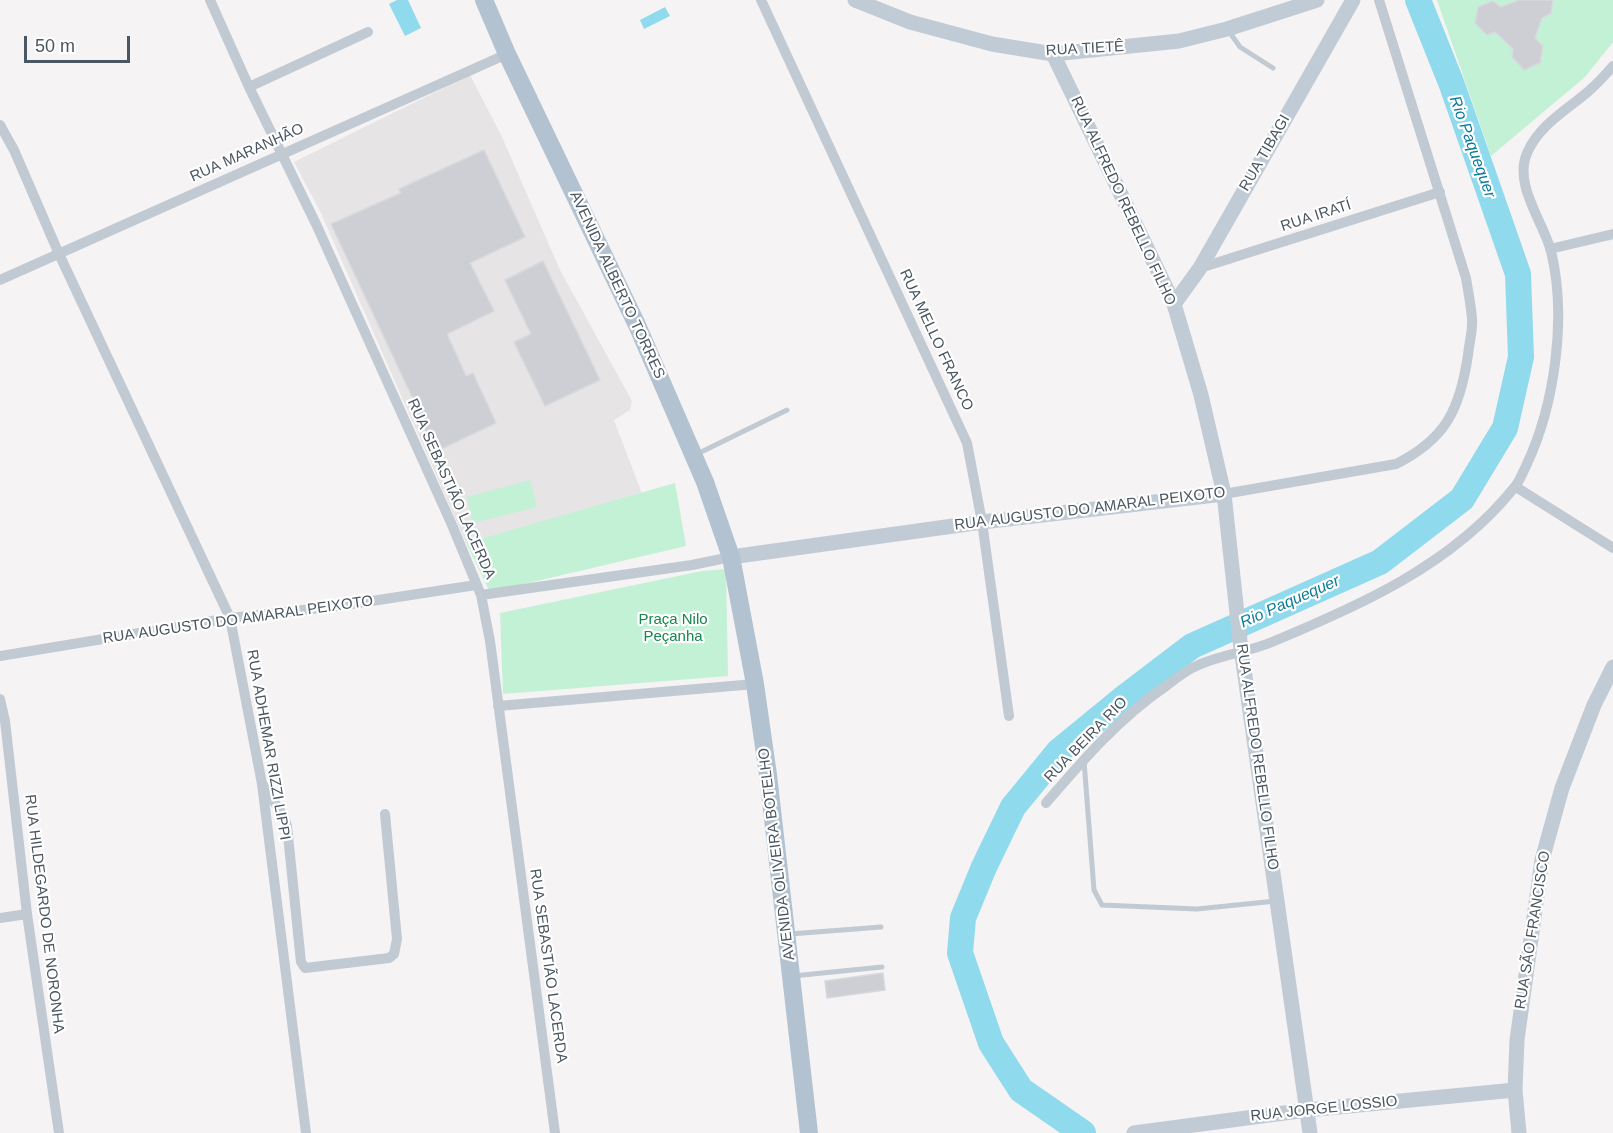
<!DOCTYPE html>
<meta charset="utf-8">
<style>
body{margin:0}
#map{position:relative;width:1613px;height:1133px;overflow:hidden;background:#f5f3f3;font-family:Arial,sans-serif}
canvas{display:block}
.scale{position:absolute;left:24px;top:36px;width:106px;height:27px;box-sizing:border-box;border:3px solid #4a5661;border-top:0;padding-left:8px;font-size:18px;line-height:21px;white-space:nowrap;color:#4a5661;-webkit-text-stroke:4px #fff;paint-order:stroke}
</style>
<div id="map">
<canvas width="1613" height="1133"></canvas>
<div class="scale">50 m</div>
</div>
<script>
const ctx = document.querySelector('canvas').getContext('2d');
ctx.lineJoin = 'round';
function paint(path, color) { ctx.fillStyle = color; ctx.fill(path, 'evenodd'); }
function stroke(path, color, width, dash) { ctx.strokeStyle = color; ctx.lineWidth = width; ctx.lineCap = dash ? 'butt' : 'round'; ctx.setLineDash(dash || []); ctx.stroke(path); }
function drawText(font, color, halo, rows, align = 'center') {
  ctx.font = font + ' Arial,sans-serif'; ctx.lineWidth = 4.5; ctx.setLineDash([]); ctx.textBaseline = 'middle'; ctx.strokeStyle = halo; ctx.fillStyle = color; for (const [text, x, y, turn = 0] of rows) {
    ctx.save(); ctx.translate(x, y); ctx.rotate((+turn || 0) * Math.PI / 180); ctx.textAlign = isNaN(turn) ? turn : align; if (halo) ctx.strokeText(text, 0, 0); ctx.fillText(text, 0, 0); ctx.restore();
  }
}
paint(new Path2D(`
 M470,75L502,137L560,270L632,401L630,410L614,420L642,494L466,543L320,211L294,162Z`), '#e6e4e5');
paint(new Path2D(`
 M1437,0H1613V42L1585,77L1491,156Z
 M530,480L537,507L473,523L467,497Z
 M675,483L686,546L490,592L466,543Z
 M726,569L728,676L503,694L500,613L702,571Z`), '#c3f1d5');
paint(new Path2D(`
 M397,0H408L421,28L405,36L389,4Z
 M665,7L670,16L644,29L640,20Z`), '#90daee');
stroke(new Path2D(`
 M1083,1133L1021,1090L991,1043L960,953L963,918L984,867L1013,807L1059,751L1125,697L1192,646L1380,562L1462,499L1505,428L1521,357L1518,274L1452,85L1418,0`), '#90daee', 26);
const building = new Path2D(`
 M1519,0H1553L1551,13L1542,18L1535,38L1543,46L1540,63L1524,70L1512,57L1513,49L1495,32L1487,35L1475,23L1478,7L1493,1L1501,7Z
 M484,150L525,237L470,263L494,311L447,334L466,376L473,373L496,423L435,452L412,402L414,401L331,224L401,193L399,189Z
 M543,261L600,380L545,406L514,342L531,334L505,280Z
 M883,973L885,990L827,998L825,981Z`);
paint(building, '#cdcfd5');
stroke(building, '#d7d9de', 1.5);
stroke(new Path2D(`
 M1228,30L1240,47L1273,68
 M697,454L787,410
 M1084,761L1094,890L1102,905L1197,909L1276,901
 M790,934L881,927
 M793,976L882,967`), '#c1cad2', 5);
stroke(new Path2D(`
 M210,0L249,87L316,224L452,525L481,595L490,641L555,1133
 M761,0L967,443L982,522L1009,716
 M249,87L368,32
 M0,125L14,150L59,254L230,618L262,784L306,1133
 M1550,249L1613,234
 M1200,268L1440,192
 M0,280L507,54
 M1516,487L1613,548
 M1224,494L1396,464C1446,439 1460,409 1468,355C1469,344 1473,330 1472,319C1471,305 1468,291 1466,278L1379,0
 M481,595L692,565L731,557
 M0,656L230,618L339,606L476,585
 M0,699L5,721L27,914L59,1133
 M498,706L755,684
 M264,786L284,817L287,826L301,962L305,968L389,958L394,954L397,939L385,814
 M1046,803C1083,760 1119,718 1166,686C1174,680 1183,673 1192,668C1217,655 1246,653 1272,642C1359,606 1452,565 1513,489C1519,483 1522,474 1526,466C1555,405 1567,317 1551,251C1543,221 1512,183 1528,151C1541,123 1569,109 1591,89C1599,82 1606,74 1613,66
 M0,918L27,914`), '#c1cad2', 10);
stroke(new Path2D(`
 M855,0L910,22L992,44L1053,54L1179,41L1227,29L1317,0
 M1053,54L1174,304L1201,395L1224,494L1240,641L1310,1133
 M1174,304L1200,268L1353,0
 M731,557L982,522L1224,494
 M1134,1133L1307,1110L1515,1090
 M1519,1133L1515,1090L1517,1040L1542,860L1562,788L1594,705L1613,667`), '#c1cbd6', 15);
stroke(new Path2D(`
 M484,0L507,54L637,325L705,482L731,557L755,684L768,775L809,1133`), '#b3c2d1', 18);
drawText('15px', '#4a5661', '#fff', [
 ["RUA TIETÊ",1085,49,-3],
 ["RUA MARANHÃO",247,153,-24],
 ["RUA TIBAGI",1265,153,-60],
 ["RUA ALFREDO REBELLO FILHO",1123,201,65],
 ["RUA IRATÍ",1316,216,-18],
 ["AVENIDA ALBERTO TORRES",617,285,65],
 ["RUA MELLO FRANCO",936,340,65],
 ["RUA SEBASTIÃO LACERDA",451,489,66],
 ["RUA AUGUSTO DO AMARAL PEIXOTO",1090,509,-7],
 ["RUA AUGUSTO DO AMARAL PEIXOTO",238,620,-8],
 ["RUA BEIRA RIO",1086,740,-46],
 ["RUA ADHEMAR RIZZI LIPPI",268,745,80],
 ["RUA ALFREDO REBELLO FILHO",1257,757,82],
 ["AVENIDA OLIVEIRA BOTELHO",777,854,-97],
 ["RUA HILDEGARDO DE NORONHA",44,914,83],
 ["RUA SÃO FRANCISCO",1533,930,-81],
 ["RUA SEBASTIÃO LACERDA",548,966,82],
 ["RUA JORGE LOSSIO",1324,1109,-6]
]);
drawText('15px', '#17864f', '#fff', [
 ["Praça Nilo",673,620],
 ["Peçanha",673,637]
]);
drawText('italic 16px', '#0c7c9b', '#fff', [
 ["Rio Paquequer",1472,147,70],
 ["Rio Paquequer",1290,602,-24]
]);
</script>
